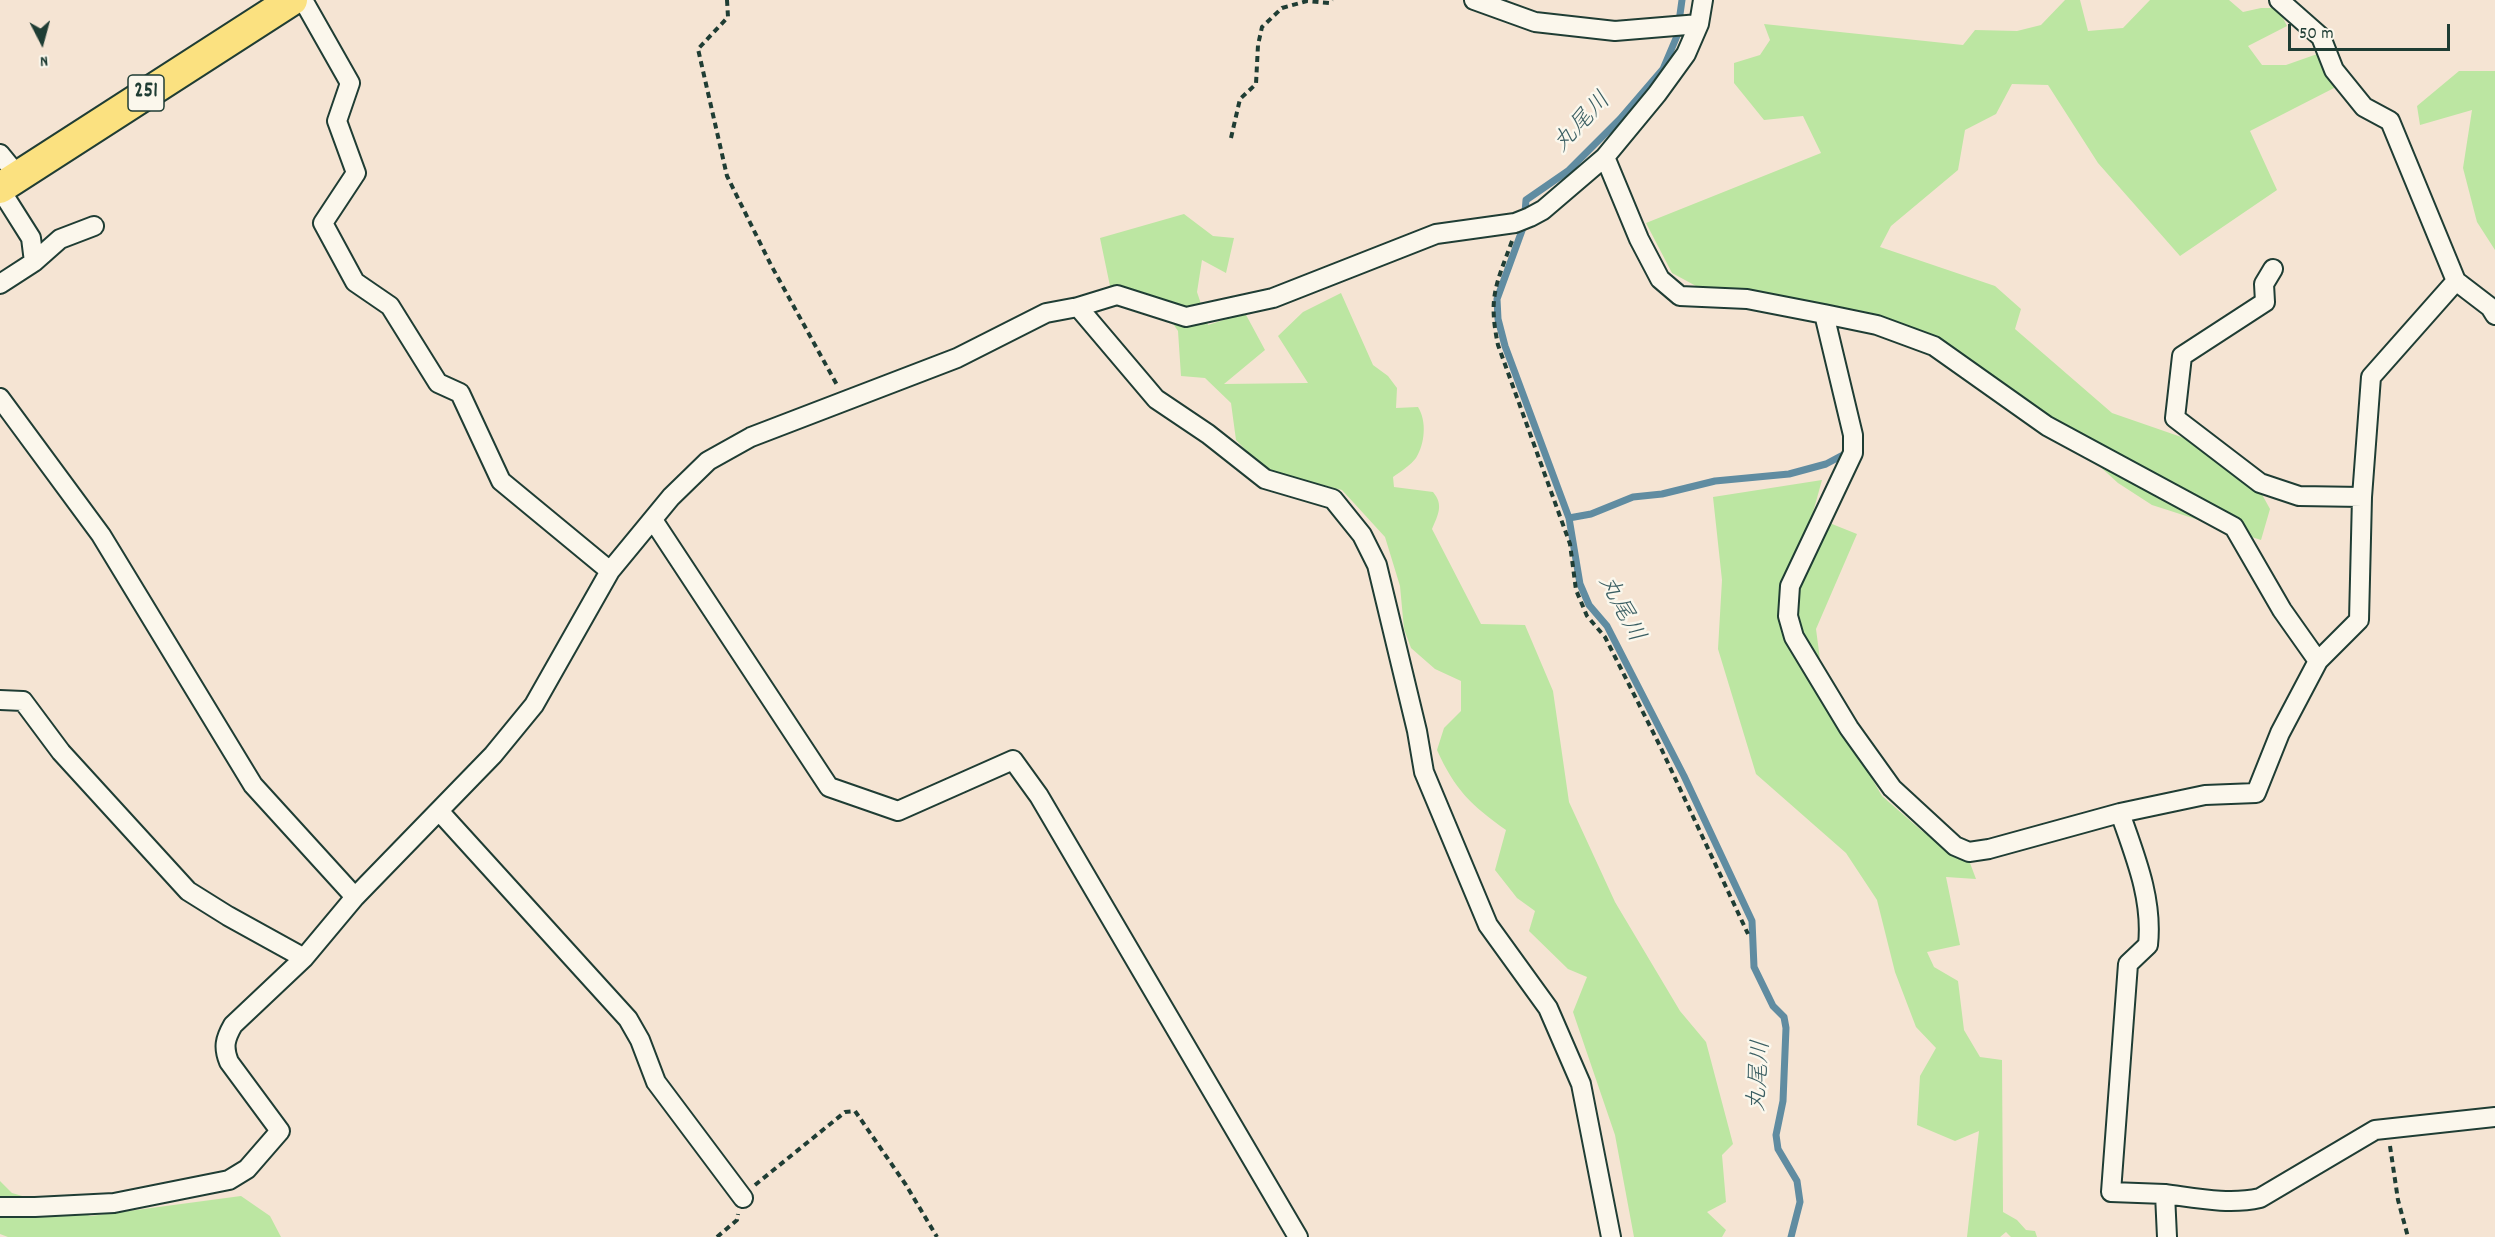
<!DOCTYPE html>
<meta charset="utf-8">
<style>
body{margin:0}
#map{position:relative;width:2495px;height:1237px;overflow:hidden;background:#f5e4d3;font-family:Dekko,sans-serif}
canvas{display:block}
.north{position:absolute;left:12px;top:12px;width:60px;height:60px;-webkit-text-stroke:4px #fbf7ec;paint-order:stroke;rotate:174deg;font-size:16px;font-weight:700;line-height:24px;text-align:center;color:#1f3d34}
.north::after{content:'';display:block;margin:auto;width:21px;height:27px;background:#1f3d34;clip-path:polygon(50% 0,100% 100%,50% 72%,0 100%)}
.scale{position:absolute;left:2288px;top:24px;width:162px;height:27px;box-sizing:border-box;border:3px solid #1f3d34;border-top:0;padding-left:8px;font-size:18px;line-height:21px;white-space:nowrap;color:#1f3d34;-webkit-text-stroke:4px #fbf7ec;paint-order:stroke}
</style>
<div id="map">
<canvas width="2495" height="1237"></canvas>
<div class="north">N</div>
<div class="scale">50 m</div>
</div>
<script>
const ctx = document.querySelector('canvas').getContext('2d');
ctx.lineJoin = 'round';
function paint(path, color) { ctx.fillStyle = color; ctx.fill(path, 'evenodd'); }
function stroke(path, color, width, dash) { ctx.strokeStyle = color; ctx.lineWidth = width; ctx.lineCap = dash ? 'butt' : 'round'; ctx.setLineDash(dash || []); ctx.stroke(path); }
function drawText(font, color, halo, rows, align = 'center') {
  ctx.font = font + ' Dekko,"Klee One",sans-serif'; ctx.lineWidth = 5; ctx.setLineDash([]); ctx.textBaseline = 'middle'; ctx.strokeStyle = halo; ctx.fillStyle = color; for (const [text, x, y, turn = 0] of rows) {
    ctx.save(); ctx.translate(x, y); ctx.rotate((+turn || 0) * Math.PI / 180); ctx.textAlign = isNaN(turn) ? turn : align; if (halo) ctx.strokeText(text, 0, 0); ctx.fillText(text, 0, 0); ctx.restore();
  }
}
paint(new Path2D(`
 M2065,0H2080L2088,31L2123,28L2150,0H2229L2243,12L2261,8H2278L2287,26L2248,46L2262,65H2286L2323,52L2336,87L2250,131L2277,190L2180,256L2098,163L2048,85L2012,84L1996,114L1965,130L1958,170L1891,226L1880,247L1995,286L2021,309L2015,329L2112,413L2242,458L2270,509L2261,540L2152,505L2118,483L2051,422L1937,337L1813,302L1696,286L1672,273L1646,223L1821,153L1803,116L1764,120L1734,83V63L1760,55L1770,40L1764,24L1963,45L1975,30L2017,31L2041,25Z
 M2459,71H2495V250L2477,222L2463,168L2472,110L2420,125L2417,106Z
 M1184,214L1213,236L1234,238L1226,273L1202,260L1197,292L1208,325L1245,313L1265,350L1224,384L1308,383L1278,336L1303,312L1341,293L1373,365L1388,376L1397,388L1396,408L1418,407C1427,421 1425,444 1416,458C1411,465 1400,472 1393,477L1394,487L1433,492C1444,505 1438,515 1432,529L1481,624L1525,625L1553,691L1569,802L1615,902L1680,1011L1706,1042L1733,1144L1722,1155L1726,1202L1707,1212L1726,1230L1722,1237H1634L1615,1135L1573,1012L1587,977L1568,969L1529,931L1535,911L1517,898L1495,870L1506,830C1471,805 1455,790 1437,750L1444,728L1461,711V681L1435,669L1411,648L1404,629L1400,586L1385,537L1342,490L1265,470L1236,440L1231,403L1205,378L1181,376L1178,331L1155,297L1110,286L1100,238Z
 M1822,480L1812,516L1857,534L1816,629L1825,698L1882,796L1922,831L1970,863L1976,879L1946,877L1960,945L1927,952L1934,967L1958,981L1964,1030L1980,1057L2002,1060L2003,1212L2017,1220L2026,1230L2035,1231L2037,1237H2011L2006,1232L2000,1237H1967L1979,1131L1955,1141L1917,1125L1920,1076L1936,1048L1916,1027L1895,972L1877,900L1846,853L1756,774L1718,649L1722,580L1713,497Z
 M0,1181L12,1193L91,1216L241,1196L270,1216L281,1237H8L0,1234Z`), '#bce6a2');
stroke(new Path2D(`
 M1682,0L1677,36L1663,69L1620,119L1568,171L1526,200L1524,225L1497,299L1498,319L1505,346L1569,518L1580,584L1589,605L1607,626L1684,776L1752,921L1754,967L1773,1006L1784,1017L1786,1028L1783,1101L1776,1135L1778,1149L1797,1181L1800,1202L1791,1237
 M1569,518L1591,514L1633,497L1662,494L1715,481L1789,474L1826,464L1841,456`), '#608ca1', 7);
const minor = new Path2D(`
 M303,0L350,83L337,121L356,173L323,223L355,282L390,306L438,383L460,393L501,481L610,571
 M1474,0L1535,22L1615,31L1699,24
 M2279,0L2321,37L2334,70L2364,107L2390,121L2456,281L2490,307L2495,315
 M0,154L18,176
 M1605,157L1639,239L1660,279L1680,296L1747,299L1824,314L1853,435V453L1790,586L1788,616L1794,637L1849,728L1892,788L1955,846L1969,852L1989,849L2120,813C2135,856 2153,899 2148,945L2128,964L2111,1192L2165,1194L2167,1237
 M0,189L31,238L34,262
 M2273,269L2264,284L2265,302L2182,356L2175,418L2260,483L2299,496L2362,497
 M0,284L34,262L60,239L94,226
 M1078,307L1156,399L1208,434L1265,479L1333,499L1362,535L1377,565L1417,731L1424,772L1488,925L1548,1008L1581,1084L1611,1237
 M1824,314L1877,325L1934,346L2047,426L2234,527L2282,610L2318,661
 M0,398L101,535L253,785L355,897
 M653,520L829,787L898,811L1013,760L1039,796L1298,1237
 M0,700L23,701L61,752L188,891L228,916L304,958
 M439,811L628,1019L640,1040L656,1082L743,1198
 M2120,813L2205,795L2256,793L2280,733L2318,661L2359,620L2362,497L2371,377L2456,281
 M2165,1194C2196,1198 2229,1205 2260,1198L2375,1130L2495,1117
 M0,1207H35L114,1203L229,1180L247,1169L280,1131L229,1062C223,1047 225,1039 233,1025L304,958L355,897L493,755L534,705L610,571L671,497L708,461L751,437L957,358L1046,313L1078,307L1117,295L1186,317L1273,298L1436,234L1515,223L1530,217L1543,210L1605,157L1657,94L1686,54L1699,24L1703,0`);
const trunk = new Path2D(`
 M0,188L292,0`);
stroke(minor, '#1f3d34', 22);
stroke(trunk, '#1f3d34', 34);
stroke(new Path2D(`
 M727,0L728,17L698,49L727,176L771,265L837,385
 M1231,138L1240,99L1256,84L1258,45L1262,27L1282,8L1307,1L1330,3L1332,0
 M1512,241C1496,285 1488,297 1498,345L1570,544L1576,590L1587,616L1605,637L1660,746L1748,934
 M2390,1146L2398,1200L2408,1237
 M755,1185L845,1112L855,1111L906,1185L937,1237
 M717,1237L737,1220L738,1214`), '#1f3d34', 4, [6, 4.5]);
stroke(minor, '#fbf7ec', 18);
stroke(trunk, '#fbe180', 30);
for (const [x, y, w] of [
 [146,93,36]
]) { const box = new Path2D(); box.roundRect(x - w / 2, y - 18, w, 36, 4.5); ctx.fillStyle = '#fbf7ec'; ctx.fill(box); stroke(box, '#1f3d34', 1.5); }
drawText('bold 21px', '#1f3d34', null, [
 ["251",146,93]
]);
drawText('italic 24px', '#3a5e62', '#fbf7ec', [
 ["丸尾川",1584,124,-47],
 ["丸尾川",1619,610,62],
 ["丸尾川",1762,1076,-86]
]);
</script>
